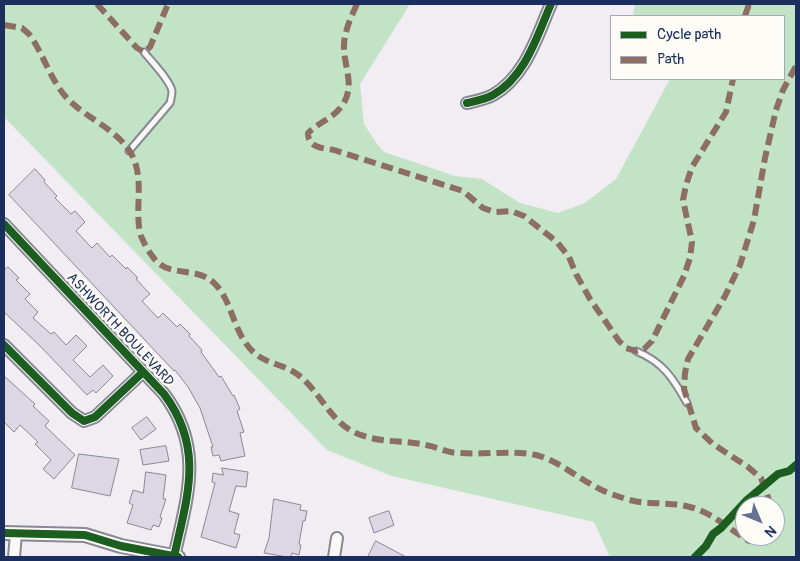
<!DOCTYPE html>
<style>
body{margin:0}
#map{position:relative;width:800px;height:561px;overflow:hidden;background:#f2edf3;font-family:Pangolin,sans-serif}
canvas{display:block}
.frame{position:absolute;inset:0;border:5px solid #1b2f5e;pointer-events:none}
.legend{position:absolute;left:610px;top:15px;width:175px;height:65px;box-sizing:border-box;background:#fdfcf7;border:1px solid #a3aaba;margin:0;padding:6px 9px;list-style:none;font-size:15px;color:#1b2f5e}
.legend li{display:flex;align-items:center;gap:10px;height:25px}
.legend b{width:25px;border:1px solid #a3aaba}
.north{position:absolute;left:735px;top:496px;width:50px;height:50px;box-sizing:border-box;background:#fdfcf7;border:1px solid #a3aaba;border-radius:50%;rotate:135deg;font-size:14px;font-weight:700;line-height:20px;text-align:center;color:#1b2f5e}
.north::after{content:'';display:block;margin:auto;width:18px;height:22px;background:#667292;clip-path:polygon(50% 0,100% 100%,50% 72%,0 100%)}
</style>
<div id="map">
<canvas width="800" height="561"></canvas>
<div class="frame"></div>
<ul class="legend">
<li><b style="height:6px;background:#1b5e20"></b>Cycle path</li>
<li><b style="height:6px;background:#8d6e63"></b>Path</li>
</ul>
<div class="north">N</div>
</div>
<script>
const ctx = document.querySelector('canvas').getContext('2d');
ctx.lineJoin = 'round';
function paint(path, color) { ctx.fillStyle = color; ctx.fill(path, 'evenodd'); }
function stroke(path, color, width, dash) { ctx.strokeStyle = color; ctx.lineWidth = width; ctx.lineCap = dash ? 'butt' : 'round'; ctx.setLineDash(dash || []); ctx.stroke(path); }
function drawText(font, color, halo, rows, align = 'center') {
  ctx.font = font + ' Pangolin,sans-serif'; ctx.lineWidth = 5; ctx.setLineDash([]); ctx.textBaseline = 'middle'; ctx.strokeStyle = halo; ctx.fillStyle = color; for (const [text, x, y, turn = 0] of rows) {
    ctx.save(); ctx.translate(x, y); ctx.rotate((+turn || 0) * Math.PI / 180); ctx.textAlign = isNaN(turn) ? turn : align; if (halo) ctx.strokeText(text, 0, 0); ctx.fillText(text, 0, 0); ctx.restore();
  }
}
paint(new Path2D(`
 M4,4H410L360,84L364,124L377,144L384,152L455,176L482,179L520,203L558,213L585,203L616,179L670,79H784V16H633L635,4H796V557H610L594,522L392,476L327,450L4,117ZM745,506H775V536H745Z`), '#c3e3c6');
const building = new Path2D(`
 M35,169L45,180L44,182L57,196L55,198L71,214L75,211L85,222L76,231L92,248L97,243L110,257L112,255L126,269L127,267L138,278L136,279L150,294L142,301L158,318L163,313L177,327L180,324L190,334L189,336L202,350L201,352L219,377L221,376L233,396L234,395L240,409L237,411L244,432L240,433L245,456L221,461L219,455L213,456L211,447H213L200,408L188,387L175,370L174,371L9,195Z
 M8,267L19,278L16,280L30,294L25,299L38,312L33,318L51,334L54,332L66,345L76,335L87,346L73,360L90,377L103,365L113,376L96,393L93,390L87,395L39,345L4,312V271Z
 M4,376L35,404L33,406L49,421L45,426L75,455L54,479L43,469L51,460L35,444L38,442L20,425L14,432L4,422Z
 M147,417L156,429L141,440L132,428Z
 M166,446L169,461L143,465L140,450Z
 M79,454L119,459L110,496L72,488Z
 M222,468L248,472L246,487L236,486L229,511L239,514L234,533L240,535L236,548L201,537L215,483L212,482L213,473L223,475Z
 M146,472L166,475L163,499H166L160,517L162,518L159,527L153,525L151,530L127,523L133,505L129,503L133,490L143,493Z
 M274,499L301,505L300,510L307,511L305,521H303L299,544L301,545L299,555L292,553L291,557H287L264,553L269,538Z
 M389,511L394,525L374,533L369,518Z
 M376,541L406,557H368Z`);
paint(building, '#ddd7e3');
stroke(building, '#888995', 1);
const service = new Path2D(`
 M129,151L170,103C171,99 172,96 172,91C170,80 151,61 144,52
 M636,351C663,362 673,378 687,403`);
const minor = new Path2D(`
 M467,103C476,101 486,99 493,95C526,76 537,36 551,4
 M4,224L164,394C205,449 187,497 174,557
 M4,345L72,413L84,421L95,417L143,372
 M14,557L16,534
 M334,557L337,538`);
const tertiary = new Path2D(`
 M4,533L85,535L121,546L178,557`);
stroke(service, '#888995', 9);
stroke(minor, '#888995', 14);
stroke(tertiary, '#888995', 16);
stroke(service, '#faf9f8', 5);
stroke(minor, '#faf9f8', 10);
stroke(tertiary, '#faf9f8', 12);
stroke(new Path2D(`
 M97,4L137,48L144,52L150,47L168,4
 M357,4C351,17 345,30 344,44C343,67 357,86 341,107C333,118 318,123 308,133C308,148 322,148 334,150L463,191L483,208L495,212L511,211L524,216L557,242L569,257L576,274L590,299L619,341L626,348L636,351L644,349L652,341L684,276L690,258L692,242L683,200L686,185L692,167L726,112L733,79
 M745,16L749,4
 M4,25L22,28L29,34C43,53 50,79 66,97C84,117 113,127 129,150C147,177 133,210 141,236C144,243 148,251 153,257C167,278 195,266 213,282C230,297 232,323 245,342C260,365 278,361 297,374C322,392 331,427 364,436C384,443 405,440 426,445C438,447 446,453 459,453C485,455 511,450 536,455C559,461 576,477 596,487C604,492 614,495 623,498C645,506 668,501 690,507C713,513 729,529 749,541L752,536
 M767,506L769,500L761,478L748,467L713,444L696,428L684,389L685,373L688,359L725,296L740,265L754,220L765,158L776,110L783,90L796,66`), '#8d6e63', 6, [12, 6]);
stroke(new Path2D(`
 M467,103C476,101 486,99 493,95C526,76 537,36 551,4
 M4,224L164,394C205,449 187,497 174,557
 M4,345L72,413L84,421L95,417L143,372
 M4,533L85,535L121,546L178,557
 M695,557L706,546L713,534L721,528L747,500L778,474L789,471L796,465`), '#1b5e20', 8);
drawText('14px', '#1b2f5e', '#fdfcf7', [
 ["ASHWORTH BOULEVARD",120,330,47]
]);
</script>
